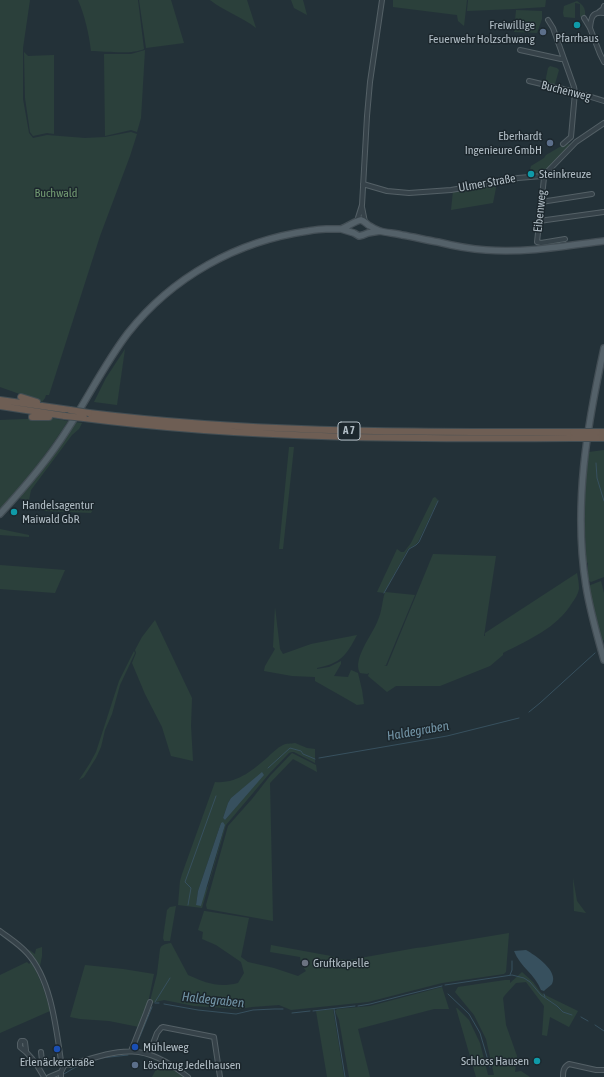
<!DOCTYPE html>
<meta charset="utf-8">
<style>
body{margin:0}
canvas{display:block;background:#233138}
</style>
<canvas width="604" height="1077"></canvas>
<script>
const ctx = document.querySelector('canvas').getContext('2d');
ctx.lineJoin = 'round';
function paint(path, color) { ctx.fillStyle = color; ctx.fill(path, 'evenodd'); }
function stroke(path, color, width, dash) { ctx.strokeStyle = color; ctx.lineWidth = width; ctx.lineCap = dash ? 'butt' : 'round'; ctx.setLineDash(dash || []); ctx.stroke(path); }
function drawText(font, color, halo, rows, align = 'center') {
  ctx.font = font + ' "Asap Condensed",sans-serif'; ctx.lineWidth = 3; ctx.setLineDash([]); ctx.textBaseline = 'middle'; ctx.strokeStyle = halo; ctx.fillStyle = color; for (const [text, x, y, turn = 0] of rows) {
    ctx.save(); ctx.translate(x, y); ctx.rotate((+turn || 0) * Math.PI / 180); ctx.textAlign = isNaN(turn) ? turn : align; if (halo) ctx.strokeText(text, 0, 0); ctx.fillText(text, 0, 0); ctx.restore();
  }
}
paint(new Path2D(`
 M0,0H30L23,48V99L29,133L33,138L47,135L85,138L105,137L131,132L137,134L130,156L100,236L49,395H46L45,398L42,402L0,387Z
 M78,0H138L144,49C131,55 106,51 91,51C89,34 85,16 78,0Z
 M139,0H171L184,43L146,48Z
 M210,0H247L256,28C242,17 224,11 210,0Z
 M291,0H303L307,15L294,8Z
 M393,0H467L464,26L458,21L457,15L393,7Z
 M468,0H546L545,7L514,9L467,11Z
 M577,1C582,4 586,8 585,15L580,17V4L575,3V18L564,17L563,13L564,6Z
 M516,10L542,11V19L537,33L514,32Z
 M145,50L141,118L137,132L131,130L105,136L104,54H131Z
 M24,52L28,56L54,55V134L47,133L33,136L30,132L25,98Z
 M550,66L557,68L559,70L555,84L552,85L545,83L548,68Z
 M573,143L544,173L539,175H530L529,174L531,166L544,158L546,155L563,145Z
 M497,183L493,203L451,210L453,191Z
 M125,349L117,405L94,402L106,378Z
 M51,418L68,421C48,453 25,481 0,509V420Z
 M74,422L82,423L79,429L72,435L31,490L29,500L17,498Z
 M289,447H294L283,549H279Z
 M604,450V577L591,582L588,580V563L586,562L584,503L587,454L589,452Z
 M435,497L438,500L418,542L415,545L408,549L384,593L377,592L397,549L401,552H404L411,543L433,498Z
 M45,504L94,507L91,513L44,511Z
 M0,529L29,535V537L0,535Z
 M433,554L496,556L484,636H485V633L577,573C578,578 579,584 579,589C578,594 575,599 572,603C557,628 528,640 503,653V655L490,666L440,686H396L387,692L368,676L369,673L367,674L360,673C352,659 373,634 378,620C382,612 382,601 385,592L415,595L386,665H384L387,666Z
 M0,565L65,570L55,593L0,589Z
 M601,581L604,593V640L602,641L595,615L588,586Z
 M275,607L280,649L283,654L311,644L357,635C346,656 341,663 317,668V669L329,667L341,661V664L334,676L348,677L351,670L358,673L362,690L364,704L357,705L352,702L315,681V677L292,676L264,671L265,666L275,649L273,647Z
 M155,620L182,677L192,698L191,726L193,761L171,756L162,727L145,694L132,663L136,653L135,650L142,637Z
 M134,651L135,653L120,685L112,714L105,730L101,747L96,758L84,777L79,780L90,763L96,752L119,681Z
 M295,743L307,748L315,749V763L294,752H292L289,753L269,774L226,825L202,908L178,905L180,881L182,874L215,782C237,784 253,770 268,757C272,753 277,748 283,745C286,743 291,744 295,743ZM262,773L263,775L225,820L223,818L228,803L231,798ZM221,823L225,825L208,886L196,905L198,891Z
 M292,753L316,765L317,772L293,759L270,783L273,921L207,909L206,905L228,826L252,799L270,776Z
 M573,878L577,901L586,913L574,911Z
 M176,906L170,941H164L163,938L167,910L170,907Z
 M204,911H205L249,918L241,957L248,962L274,968L298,976L306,971L301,964L300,957L270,952L271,945L331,956L338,959L349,960L416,948L425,947L509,933L506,972L504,974L442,983L368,1002L291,1010L279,1005L252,1007L239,1009L194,1006L164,1000L152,1003L150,1001L157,974L160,949C162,944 166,944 171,943L188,975C206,983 218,988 238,983L244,973L241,962L216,945L202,939L203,932L198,930Z
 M42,947V956L40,966L28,949L35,954L36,949Z
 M27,962L29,964L31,962C40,978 46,994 50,1011L0,1033V975Z
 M85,965L123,969L154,974L148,1003L139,1027L109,1021L80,1019L70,1017Z
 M522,972L533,982L541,993L578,1011L569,1027L550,1017L547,1036L542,1035L544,1006L526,982L516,983L505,995L503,998L506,1025L517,1056L515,1072L521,1071L530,1077H476L456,1008H457L469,1020L480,1043L488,1075H494L486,1039L474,1015L455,992L458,987L505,980H510V983Z
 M442,987L449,1009H434L358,1029L370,1077H349L339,1020L335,1011L337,1009L370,1006Z
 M333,1009L344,1077H327L316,1011Z
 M155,1058L175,1069L185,1077H152L160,1062L154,1060Z`), '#2b403b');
paint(new Path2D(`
 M262,772L264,775L225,820L223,818L228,803L231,798Z
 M223,822L225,825L201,906L196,905L198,891L221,823Z
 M526,950C535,955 559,971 552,984C550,986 546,989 544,991L541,990C535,974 520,967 514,951Z`), '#37505e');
stroke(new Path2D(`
 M596,463L597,478L604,501
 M384,593L409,549L416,545L419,542L438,501
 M529,712L540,703L595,653
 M319,758L447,736L519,718
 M268,768L290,748L301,751L303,754L315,759
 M188,905L191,888L185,882L216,796
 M510,975L512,970V961
 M445,985L512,975L524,978L530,982L541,995L557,1006L563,1012L572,1015
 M448,994L469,1014L480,1033L490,1067
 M544,994L545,997
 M155,1002L170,978
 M155,1003H159
 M164,1004L198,1010L236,1014L253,1010L274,1009H283
 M358,1006L370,1004L405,995L442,986
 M334,1009L345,1077
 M313,1011L355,1006
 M292,1013L310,1011
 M581,1017L588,1021
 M595,1025L604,1031
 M136,1046L152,1007
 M101,1058L128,1055
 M64,1074L74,1068L95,1060`), '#37505e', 1);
const minor = new Path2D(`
 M599,12L603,9L604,6
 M584,18L590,28L600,54L604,62
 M548,20L553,28L574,87L575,92L571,137L563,144
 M590,28C591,18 592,11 604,13
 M520,50L561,59H564
 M529,81L575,92L604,101
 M542,176L544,178L537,242L541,243L565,239
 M363,184L387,191L409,193L451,190L474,186L518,178L542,176L547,172L576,142L604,123
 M541,202L592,194
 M362,207L365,222
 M357,221L362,205L367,116L370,82L382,0
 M539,221L604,212
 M0,931C9,938 19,944 27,953C51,979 56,1027 61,1061L65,1064
 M26,1050L25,1042L24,1041H21L20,1043V1047C30,1054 38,1066 44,1077
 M131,1051L146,1013L150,1002
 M149,1054L157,1033L161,1028L163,1027L214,1037L220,1077
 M65,1064L70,1065C121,1049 142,1041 188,1077
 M38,1065L42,1061L41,1052
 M49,1077L61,1072
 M61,1077V1072L65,1064
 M563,1077C563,1072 563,1067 569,1064L596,1070H604`);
const major = new Path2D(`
 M341,229L354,233L359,236L363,235L368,233L380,231
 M604,348C587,426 573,506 586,586C590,611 597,635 604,660
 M0,514C24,488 48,460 67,430C88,398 105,363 128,333C172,277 237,241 308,231C314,230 320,229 326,229C331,229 336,229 341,229C347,227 357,220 361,220C365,221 367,225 370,226C373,228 377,230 380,231C387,233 395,233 402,235C414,237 426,240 438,242C454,246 470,249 486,250C526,253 565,246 604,241`);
const highway = new Path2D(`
 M21,397L37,402
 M0,400L70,410
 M0,406L65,416
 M89,413C251,433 411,432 573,432
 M32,417H49
 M84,418C246,439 410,439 573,438
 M597,432H604
 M597,438H604`);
stroke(minor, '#546066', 6);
stroke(major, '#434e55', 8);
stroke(highway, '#414d53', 8);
stroke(minor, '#364249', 4);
stroke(major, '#546169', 5.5);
stroke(highway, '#6e5e54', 6);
const highwayBridge = new Path2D(`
 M70,410L89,413
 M65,416L84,418
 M573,432H597
 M573,438H597`);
stroke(highwayBridge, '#414d53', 8, []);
stroke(highwayBridge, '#6e5e54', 6);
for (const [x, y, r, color] of [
 [577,25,4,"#0f9aa8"],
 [543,32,4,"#5c6f8a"],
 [550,143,4,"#5c6f8a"],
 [531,174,4,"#0f9aa8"],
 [14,512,4,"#0f9aa8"],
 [305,963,4,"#6b7280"],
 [135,1047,4,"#1a4fb4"],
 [57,1049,4,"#1a4fb4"],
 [537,1061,4,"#0f9aa8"],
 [135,1065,4,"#5c6f8a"]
]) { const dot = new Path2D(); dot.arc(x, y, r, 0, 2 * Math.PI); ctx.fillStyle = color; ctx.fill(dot); stroke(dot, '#1c272d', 1.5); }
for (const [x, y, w] of [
 [349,431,22]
]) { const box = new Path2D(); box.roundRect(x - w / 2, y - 9, w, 18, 3); ctx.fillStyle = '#1c272d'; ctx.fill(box); stroke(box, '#b1bdc5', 1); }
drawText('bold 11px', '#b1bdc5', null, [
 ["A 7",349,431]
]);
drawText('12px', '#b1bdc5', '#1c272d', [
 ["Freiwillige",535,25,"right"],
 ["Feuerwehr Holzschwang",535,39,"right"],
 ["Pfarrhaus",577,38,"center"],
 ["Eberhardt",542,136,"right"],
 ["Ingenieure GmbH",542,150,"right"],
 ["Steinkreuze",539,174],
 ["Handelsagentur",22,505],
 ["Maiwald GbR",22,519],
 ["Gruftkapelle",313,963],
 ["Mühleweg",143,1047],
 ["Schloss Hausen",529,1061,"right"],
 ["Erlenäckerstraße",57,1062,"center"],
 ["Löschzug Jedelhausen",143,1065]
], 'left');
drawText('12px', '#b1bdc5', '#1c272d', [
 ["Buchenweg",566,91,14],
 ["Ulmer Straße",487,183,-10],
 ["Eibenweg",540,211,-84]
]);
drawText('12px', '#719971', '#1c272d', [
 ["Buchwald",56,193]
]);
drawText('italic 13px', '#7395a7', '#1c272d', [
 ["Haldegraben",418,731,-10],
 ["Haldegraben",213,1000,6]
]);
</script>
